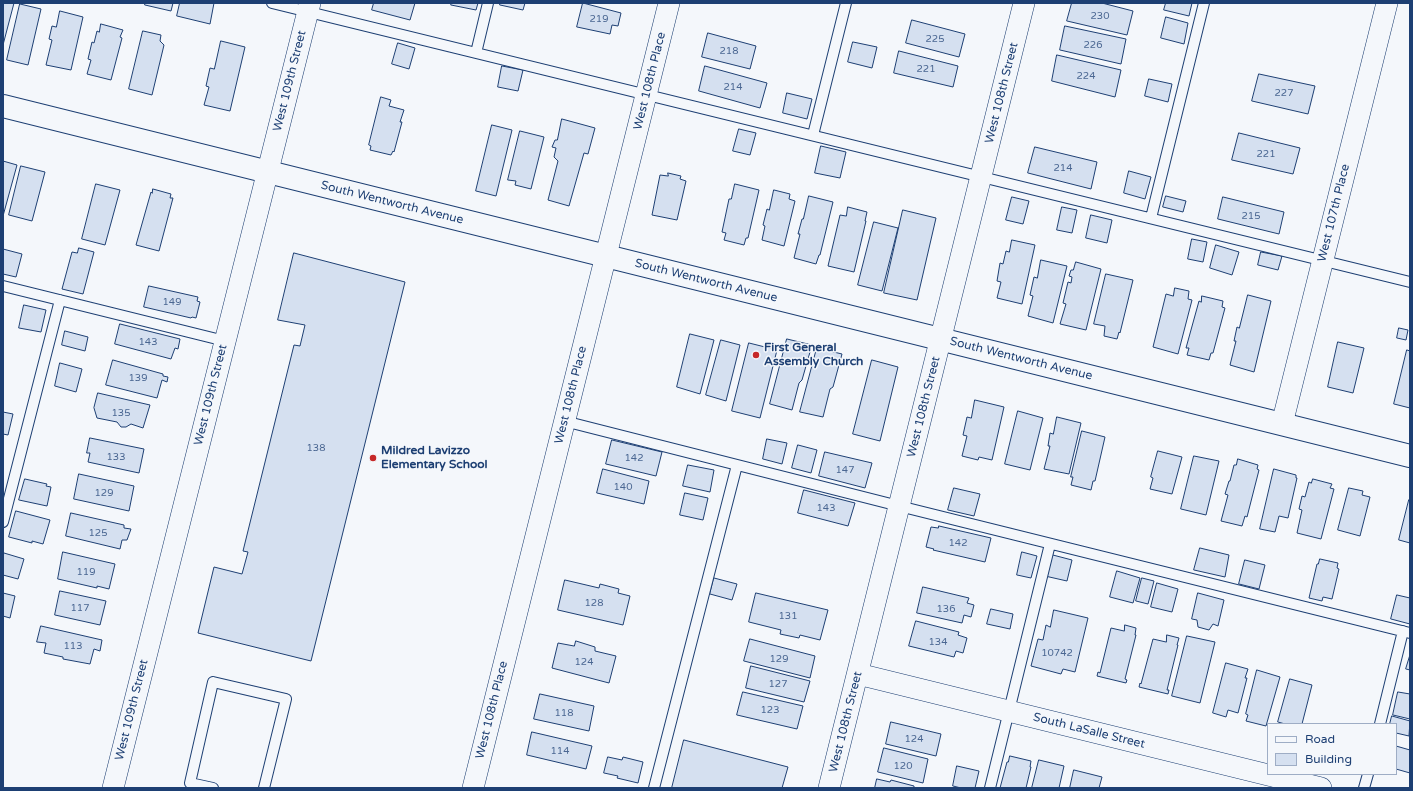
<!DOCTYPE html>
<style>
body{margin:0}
#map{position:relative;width:1413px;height:791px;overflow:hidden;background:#f4f7fb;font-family:"Varela Round",sans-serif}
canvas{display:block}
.frame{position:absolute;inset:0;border:4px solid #1d3f73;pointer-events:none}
.legend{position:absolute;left:1267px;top:723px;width:130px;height:52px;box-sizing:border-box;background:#f4f7fb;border:1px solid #9eadc5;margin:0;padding:5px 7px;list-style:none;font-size:12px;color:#1d3f73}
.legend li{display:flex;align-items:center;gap:8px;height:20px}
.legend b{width:20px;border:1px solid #9eadc5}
</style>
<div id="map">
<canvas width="1413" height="791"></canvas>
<div class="frame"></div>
<ul class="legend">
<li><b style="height:5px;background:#f4f7fb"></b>Road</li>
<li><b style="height:11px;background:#d5e0f0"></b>Building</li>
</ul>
</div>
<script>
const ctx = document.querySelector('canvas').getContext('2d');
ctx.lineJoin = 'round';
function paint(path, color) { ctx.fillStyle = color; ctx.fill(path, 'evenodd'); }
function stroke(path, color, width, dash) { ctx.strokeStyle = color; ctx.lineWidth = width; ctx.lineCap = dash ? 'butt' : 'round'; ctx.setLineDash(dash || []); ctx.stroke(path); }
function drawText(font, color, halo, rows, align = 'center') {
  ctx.font = font + ' "Varela Round",sans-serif'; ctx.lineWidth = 3; ctx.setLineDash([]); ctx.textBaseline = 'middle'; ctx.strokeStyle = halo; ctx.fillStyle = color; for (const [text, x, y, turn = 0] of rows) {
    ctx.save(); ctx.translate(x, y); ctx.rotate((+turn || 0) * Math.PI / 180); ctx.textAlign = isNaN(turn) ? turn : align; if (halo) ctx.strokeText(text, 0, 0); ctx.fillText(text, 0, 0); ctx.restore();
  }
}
const building = new Path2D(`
 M3,3H14L3,45Z
 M145,3H173L171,11L145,5Z
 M180,3H214L210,24L177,16Z
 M374,3H415L410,20L372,10Z
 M452,3H478L476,10L451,5Z
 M500,3H525L523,10L500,5Z
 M583,3L621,13L618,26L612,25L610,34L577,27Z
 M1072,3H1102L1133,11L1127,35L1067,21Z
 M1166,3H1192L1189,16L1164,10Z
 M20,4L41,9L28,65L7,60Z
 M60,11L83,17L71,70L46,65L52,40L49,39L52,26L56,27Z
 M1166,17L1188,23L1184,44L1161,38Z
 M912,20L965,34L959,57L906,43Z
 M101,24L123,30L120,37L122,38L111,80L87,74L91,60L88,59L92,42L94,43L97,31L99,32Z
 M1065,26L1126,39L1121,64L1060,50Z
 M143,31L161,35L160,41L164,45L152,95L129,89Z
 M708,33L756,46L750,69L702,57Z
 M221,41L245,47L230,111L204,105L209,87L206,86L210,68L214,69Z
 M853,42L877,47L872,68L848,62Z
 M398,43L415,48L409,69L392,64Z
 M899,51L958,66L953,87L894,73Z
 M1057,55L1121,70L1115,97L1052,81Z
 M502,66L523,70L518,91L498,87Z
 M705,66L767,83L760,108L699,91Z
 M1259,74L1315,86L1308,114L1252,101Z
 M1149,79L1172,84L1168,102L1145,96Z
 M787,93L812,99L807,119L783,113Z
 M381,97L391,100L389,106L404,110L400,122H402L394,152L393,151L391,155L370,150L371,146L369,145Z
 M562,119L595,128L588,154L584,153L569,206L548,200L558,161L554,157L556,148L552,147L555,140H557Z
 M492,125L512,130L496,196L476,191Z
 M739,129L756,133L750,155L733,151Z
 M520,131L544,137L531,189L515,185L516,181L508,180Z
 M1239,133L1300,148L1293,174L1232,160Z
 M821,146L846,152L840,178L815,173Z
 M1035,147L1097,162L1091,189L1028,173Z
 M3,161L17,165L3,216Z
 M21,166L45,172L32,221L9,215Z
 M1129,171L1151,177L1145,199L1124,193Z
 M668,173L681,176L680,179L686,181L677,220L652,215L660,175L668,176Z
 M96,184L120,190L105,245L82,239Z
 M735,184L759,190L748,238H746L744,245L724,240L726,233L722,232L729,199H731Z
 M153,189L171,194L170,198H173L159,251L136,245L151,192L152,193Z
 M774,190L790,194L789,199L795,201L784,246L762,240L765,226L763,225L767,209L769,210Z
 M809,196L833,202L820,255H819L816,264L794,258L800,234H798L802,219H803Z
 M1166,196L1186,201L1183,212L1163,207Z
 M1012,197L1029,201L1023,224L1006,220Z
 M1223,197L1284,212L1279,234L1218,219Z
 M848,207L867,212L865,221H866L854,272L828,266L840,215L846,216Z
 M1062,207L1077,210L1072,233L1057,230Z
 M903,210L936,218L917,300L884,293Z
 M1091,215L1112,220L1107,243L1086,238Z
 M874,222L898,228L882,291L858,285Z
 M1192,239L1207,242L1203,262L1188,259Z
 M1012,240L1035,245L1022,304L997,298L1001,282L997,281L1000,263L1003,264L1006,251L1009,252Z
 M1216,245L1239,252L1232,275L1210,268Z
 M79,248L94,252L83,294L62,289L72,252L77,253Z
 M3,249L22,254L16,277L3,274Z
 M1261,252L1282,256L1278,270L1258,265Z
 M294,253L405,282L311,661L198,633L214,567L242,574L248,552L243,551L294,345L300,346L305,325L278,320Z
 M1041,260L1067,266L1053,323L1028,316L1033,296L1030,295L1034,277L1037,278Z
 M1076,262L1101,269L1086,330L1060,324L1066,304L1063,303L1068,282L1071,283L1072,277L1069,276L1071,270H1073Z
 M1106,274L1133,280L1120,333L1119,332L1117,339L1104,336L1105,326L1094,324Z
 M149,286L198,297L197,301L200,302L196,318L192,317L191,318L144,307Z
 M1175,288L1189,291L1188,299L1192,300L1178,354L1153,347L1166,294L1173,296Z
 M1248,295L1271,301L1254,372L1230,365L1236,341H1234L1237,327L1239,328Z
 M1202,296L1223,301L1222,307L1225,308L1213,353H1211L1209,360L1187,355L1189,348H1186L1199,301L1201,302Z
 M24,305L46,310L41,332L19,328Z
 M120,324L180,339L178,349L175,348L171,359L115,344Z
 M1399,328L1408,330L1406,340L1397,338Z
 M65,331L88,337L85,351L62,345Z
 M690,334L714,340L700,394L677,387Z
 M787,339L812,345L802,380L799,383L792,410L770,404Z
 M721,340L740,345L726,401L706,395Z
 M1338,342L1364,348L1353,393L1328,387Z
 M749,343L777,350L760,418L732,411Z
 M817,348L842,354L833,387L830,389L823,417L800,412Z
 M1407,350L1410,351V408L1394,404Z
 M113,360L163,374V376L168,377L167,382L162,380L157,398L106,385Z
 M872,360L898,367L880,441L853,434Z
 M60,363L82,369L76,392L55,386Z
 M98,393L150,405L143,428L131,424L126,427H121L117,422L97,418L94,408Z
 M975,400L1004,407L992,460L979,457L978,460L962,456L967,436L963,435L967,417L971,418Z
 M1018,411L1043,418L1030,470L1005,464Z
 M3,412L13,414L8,435L3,434Z
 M1057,417L1081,423L1069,474L1044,469L1050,446H1048L1050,433L1053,434Z
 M1082,431L1105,437L1095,481H1093L1091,490L1071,485L1073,477H1071Z
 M90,438L144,449L139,473L88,462L90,453H87Z
 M767,439L787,443L782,464L763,459Z
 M612,440L662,452L656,476L606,464Z
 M798,445L817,450L811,473L792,468Z
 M1158,451L1182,457L1172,494L1150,489L1153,478L1151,477Z
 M825,452L872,463L865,488L819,476Z
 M1194,456L1219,461L1206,515L1181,509Z
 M1238,459L1258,465L1257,469L1259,470L1247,517L1245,516L1242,526L1221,521L1228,495L1225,494L1229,481H1230L1234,465H1236Z
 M688,465L714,470L710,492L683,486Z
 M603,469L649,481L644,504L597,493Z
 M1274,469L1296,475V478H1297L1288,518L1279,516L1275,532L1260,529Z
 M79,474L134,486L129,511L74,499Z
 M25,479L47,484L46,486L51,487L47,506L19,500Z
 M1313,479L1332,484L1330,488L1334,489L1321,539L1297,533L1302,510L1299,509L1302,496L1305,497L1309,482L1311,483Z
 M954,488L980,494L974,516L948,510Z
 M1349,488L1363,491L1362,495L1370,497L1360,536L1338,530Z
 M804,490L855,503L848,526L798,513Z
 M685,493L708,498L703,520L680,515Z
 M1409,500L1410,501V543L1399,540Z
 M16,511L50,520L43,544L32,541V543L9,537Z
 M71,513L124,525V528L131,529L127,540H122L120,549L66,536Z
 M939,526L991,538L985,562L933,550L934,549L926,547L931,527L938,528Z
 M1200,548L1229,555L1225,577L1194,570Z
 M63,552L115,564L109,589L97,586V588L58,579Z
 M1022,552L1037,556L1031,578L1017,575Z
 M4,553L24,559L18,579L3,575Z
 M1049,554L1072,560L1067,581L1045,576Z
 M1320,559L1338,563L1337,568L1339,569L1332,599L1323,597L1322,601L1309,598L1317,564H1318Z
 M1245,560L1265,565L1259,589L1239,584Z
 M1117,571L1140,578L1133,603L1110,597Z
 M714,578L737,584L732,600L710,594Z
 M1142,578L1154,581L1148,604L1136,601Z
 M565,580L599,588L600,584L619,589L618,593L630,596L623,625L558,610Z
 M1157,583L1178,589L1172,612L1151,607Z
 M923,587L969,598L967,603L974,605L971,617L964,615L962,623L917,613Z
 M60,591L106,601L100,625L55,615Z
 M3,593L15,596L10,618L3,616Z
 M756,593L828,610L820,640L800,635L799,638L780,634L781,630L749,622Z
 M1198,593L1224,600L1218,626L1213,624L1209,630L1198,627L1197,620L1192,619Z
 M1397,595L1410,598V624L1391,619Z
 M991,609L1013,614L1010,629L987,624Z
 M1054,610L1088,618L1075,672L1063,669L1061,674L1031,666L1038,639L1043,640L1046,625L1050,627Z
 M916,621L959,632L958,635L967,638L963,653L956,651L954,657L909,646Z
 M1125,625L1136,628L1135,635H1136L1125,679L1127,680L1126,683L1097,676L1098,672L1100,673L1111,628L1124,631Z
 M41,626L102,640L100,651L94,649L90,664L63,659V657L44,653L46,643L37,642Z
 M1167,635L1179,638L1177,645H1178L1167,690H1169L1168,694L1139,687L1140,683L1141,684L1153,639L1166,642Z
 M1187,636L1215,642L1200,703L1172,696Z
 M750,639L815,656L810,678L744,661Z
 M576,641L595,647V651L616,656L609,683L552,668L558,643L574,646Z
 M1410,655V670L1406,669Z
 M1226,663L1248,669L1245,678H1247L1238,713L1228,710L1226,717L1213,713Z
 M751,666L810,681L804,702L746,688Z
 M1257,670L1280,677L1266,726L1246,721L1248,715L1246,714Z
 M1290,679L1312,685L1302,724H1285L1278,722Z
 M743,692L803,706L797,729L737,715Z
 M1398,692L1410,694V719L1393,715Z
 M540,694L594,706L589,731L534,719Z
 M1392,716L1410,721L1409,736L1396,733V724H1390Z
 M891,722L941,734L936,756L886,744Z
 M532,732L592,746L586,769L527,755Z
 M684,740L788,767L782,788H672Z
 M1396,746L1410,750V773L1396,769Z
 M884,748L928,759L923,783L878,772Z
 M1010,756L1031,761L1030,767H1031L1026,788H1000L1007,762H1008Z
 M608,757L622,760L623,757L643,762L638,783L617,778L618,776L604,773Z
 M1039,760L1064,766L1059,788H1032Z
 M957,766L979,771L975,788H961L953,786Z
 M1074,770L1102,777L1099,788H1070Z
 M877,779L890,782L891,780L914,786V788H875Z`);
paint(building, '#d5e0f0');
stroke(building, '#1d3f73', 1);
const lane = new Path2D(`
 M272,3L1410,282
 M476,53L488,3
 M813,135L846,3
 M1151,218L1204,3
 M3,286L225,341
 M564,421L899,506L1410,633
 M3,522L60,300
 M1380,724L1403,631
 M213,788L190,783L213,682L286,699L264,788
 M654,788L737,465
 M990,788L1050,544
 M1364,788L1368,774`);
const street = new Path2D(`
 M1282,424L1387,3
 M858,674L1321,788
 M113,788L310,3
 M473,788L669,3
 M829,788L1024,3`);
const secondary = new Path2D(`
 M3,106L1410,456`);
stroke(lane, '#1d3f73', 12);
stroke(street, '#1d3f73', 22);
stroke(secondary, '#1d3f73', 24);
stroke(lane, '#f4f7fb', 10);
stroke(street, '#f4f7fb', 21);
stroke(secondary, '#f4f7fb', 22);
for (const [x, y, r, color] of [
 [756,355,4,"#c62828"],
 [373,458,4,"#c62828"]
]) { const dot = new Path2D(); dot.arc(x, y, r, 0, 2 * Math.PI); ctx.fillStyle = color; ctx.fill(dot); stroke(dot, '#f4f7fb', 1.5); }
drawText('10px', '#4b6792', null, [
 ["230",1100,16],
 ["219",599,19],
 ["225",935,39],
 ["226",1093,45],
 ["218",729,51],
 ["221",926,69],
 ["224",1086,76],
 ["214",733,87],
 ["227",1284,93],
 ["221",1266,154],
 ["214",1063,168],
 ["215",1251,216],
 ["149",172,302],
 ["143",148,342],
 ["139",138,378],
 ["135",121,413],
 ["138",316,448],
 ["133",116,457],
 ["142",634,458],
 ["147",845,470],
 ["140",623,487],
 ["129",104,493],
 ["143",826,508],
 ["125",98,533],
 ["142",958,543],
 ["119",86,572],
 ["128",594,603],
 ["117",80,608],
 ["136",946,609],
 ["131",788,616],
 ["134",938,642],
 ["113",73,646],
 ["10742",1057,653],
 ["129",779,659],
 ["124",584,662],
 ["127",778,684],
 ["123",770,710],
 ["118",564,713],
 ["124",914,739],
 ["114",560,751],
 ["120",903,766]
]);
drawText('12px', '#1d3f73', '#f4f7fb', [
 ["West 109th Street",290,81,-76],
 ["West 108th Place",650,81,-76],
 ["West 108th Street",1002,93,-76],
 ["South Wentworth Avenue",392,203,14],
 ["West 107th Place",1334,213,-76],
 ["South Wentworth Avenue",706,281,14],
 ["South Wentworth Avenue",1021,359,14],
 ["West 109th Street",211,395,-76],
 ["West 108th Place",571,395,-76],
 ["West 108th Street",924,407,-76],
 ["West 109th Street",132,710,-76],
 ["West 108th Place",492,710,-76],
 ["West 108th Street",846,722,-76],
 ["South LaSalle Street",1089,731,14]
]);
drawText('bold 12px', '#1d3f73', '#f4f7fb', [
 ["First General",764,348],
 ["Assembly Church",764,362],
 ["Mildred Lavizzo",381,451],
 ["Elementary School",381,465]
], 'left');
</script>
